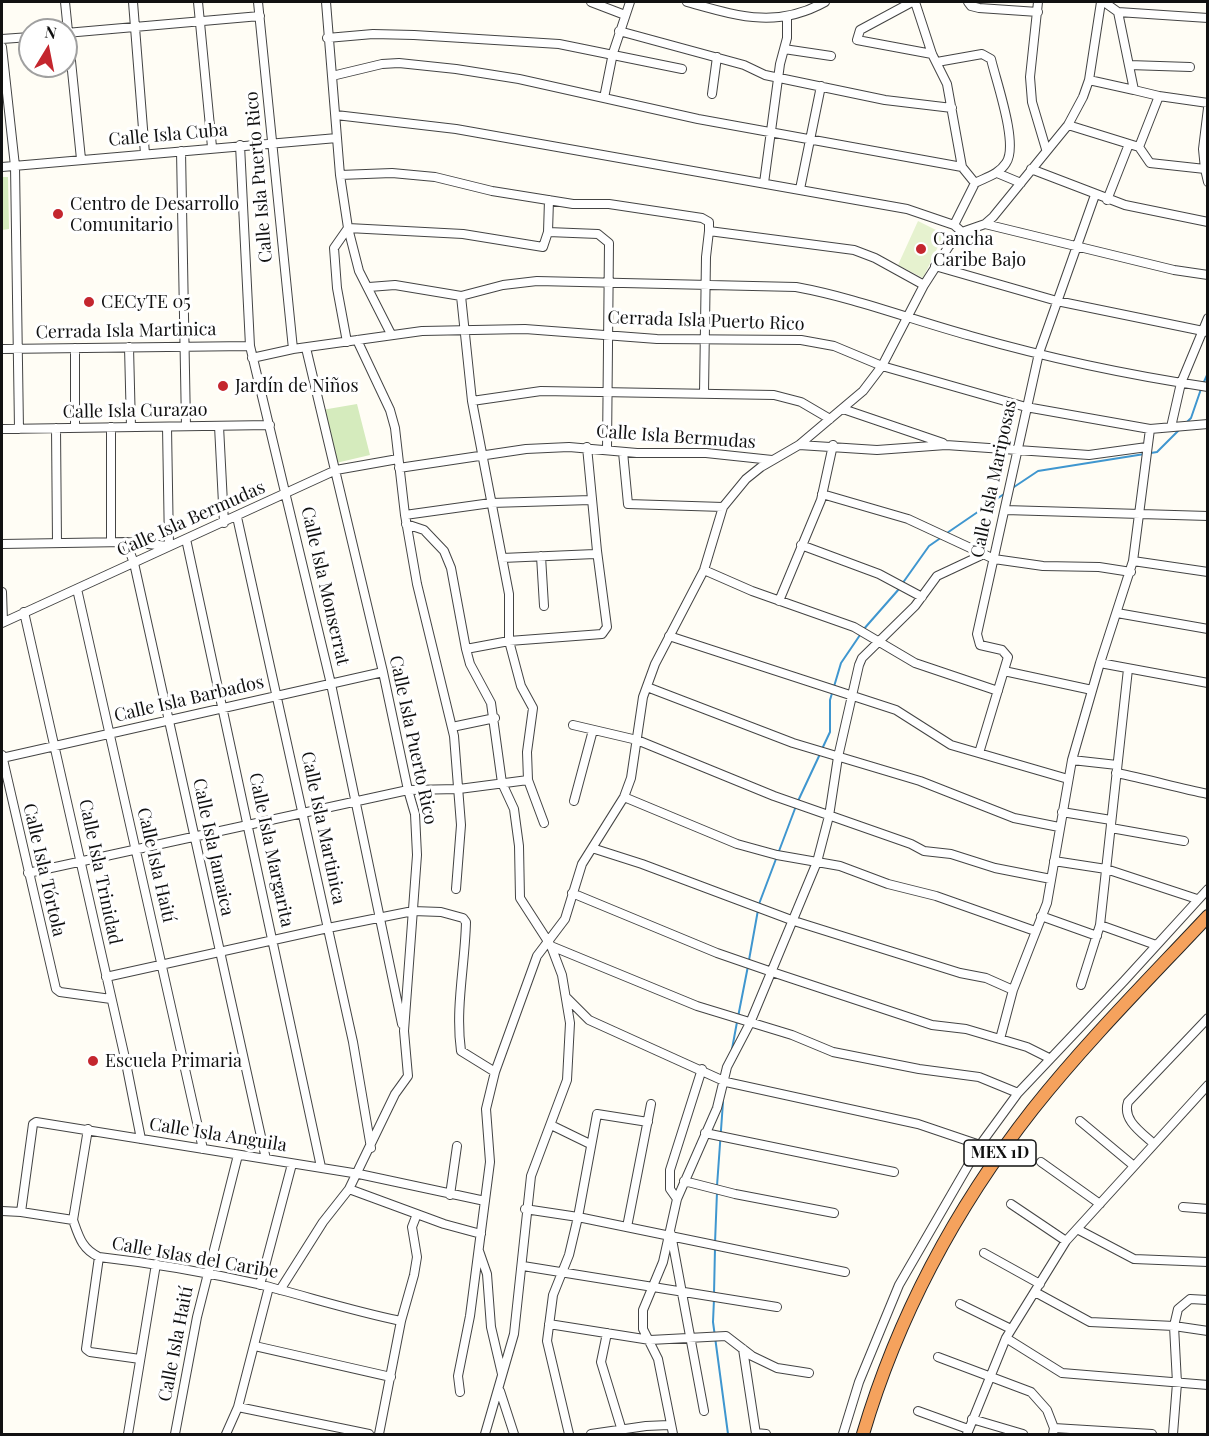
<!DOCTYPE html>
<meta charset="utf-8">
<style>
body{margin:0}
#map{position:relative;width:1209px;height:1436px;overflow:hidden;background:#fffdf5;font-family:"Playfair Display",serif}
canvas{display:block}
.frame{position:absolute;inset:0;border:3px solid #111;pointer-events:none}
.north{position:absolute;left:18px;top:18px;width:60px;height:60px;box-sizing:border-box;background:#fff;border:2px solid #a0a0a0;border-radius:50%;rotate:10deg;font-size:16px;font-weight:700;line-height:24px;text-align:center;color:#111}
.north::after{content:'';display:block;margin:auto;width:21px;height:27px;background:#c4262e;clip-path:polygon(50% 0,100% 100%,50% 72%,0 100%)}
</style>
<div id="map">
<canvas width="1209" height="1436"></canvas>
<div class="frame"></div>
<div class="north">N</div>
</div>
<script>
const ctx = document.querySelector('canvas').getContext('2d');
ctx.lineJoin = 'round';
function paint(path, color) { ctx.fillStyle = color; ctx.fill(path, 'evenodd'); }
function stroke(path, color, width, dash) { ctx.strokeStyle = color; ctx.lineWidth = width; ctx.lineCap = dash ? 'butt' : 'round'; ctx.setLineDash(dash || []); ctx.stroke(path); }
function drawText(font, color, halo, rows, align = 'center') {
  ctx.font = font + ' "Playfair Display",serif'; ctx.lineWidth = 6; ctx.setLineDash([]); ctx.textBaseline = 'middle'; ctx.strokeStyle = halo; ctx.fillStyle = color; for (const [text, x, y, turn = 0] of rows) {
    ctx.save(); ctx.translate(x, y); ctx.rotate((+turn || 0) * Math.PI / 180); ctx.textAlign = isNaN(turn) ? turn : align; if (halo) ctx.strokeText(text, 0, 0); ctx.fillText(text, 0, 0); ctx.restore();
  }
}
paint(new Path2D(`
 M2,177H8L9,229L2,230Z
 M357,404L370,455L336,463L322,410Z`), '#d5ebbd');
paint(new Path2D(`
 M918,221L944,234L923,278L898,265Z`), '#e6f2cf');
stroke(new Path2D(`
 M1203,384L1208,373
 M1187,422L1191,418L1201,389
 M1011,489L1038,471L1157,452L1179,430
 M947,533L1004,494
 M902,584L929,546L942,537
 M863,630L899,589
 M822,749L830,732V700L841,663L860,635
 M798,801L820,754
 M759,904L796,806
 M749,960L758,910
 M738,1017L748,966
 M732,1049L737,1022
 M717,1186L723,1102
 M715,1243L717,1192
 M714,1294L715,1248
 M714,1299L713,1322L728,1434`), '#3f96cf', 2);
const minor = new Path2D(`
 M65,2L81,159
 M133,2L145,154
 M198,2L212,147
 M258,2L293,349
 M326,2L340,175L348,228L359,271L391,334
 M591,2L625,15
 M687,2C738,16 776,29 825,2
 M912,2L860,30L857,40L932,54
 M915,2L932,54L947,84L962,167L975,183L954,225
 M968,2L971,6L979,8L1038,12
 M1038,2L1030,77L1032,102L1046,149
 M1104,2L1118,12L1134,90L1159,96L1139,147L1150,163L1205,169L1208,182
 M1118,12L1208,18
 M619,31L744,65L765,75L885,100L952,108
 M66,33L260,16
 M327,38L373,34L414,35L559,44L682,69
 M2,39L30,37
 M2,47L15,166L19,429
 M784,49L831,56
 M937,62L982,54L991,59C996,81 1019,145 1006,163C999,174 987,177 975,183
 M1129,65L1190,67
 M332,76L382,64L399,63L456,69L519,79L698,119L962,167
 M1089,80L1134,90
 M712,94L717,57
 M1159,96L1208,103
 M604,98L613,53L630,2
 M1208,108L1203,149L1205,169H1208
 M336,115L456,129L907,209L954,225L962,232
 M1068,125L1139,147
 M240,145L250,346L331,684L402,1024
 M181,151L186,426
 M2,167L337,138
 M1031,169L1125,205L1208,222
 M997,173L1021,183
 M340,175L392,173L435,177L492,191L573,204H609L702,218L709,222V231L854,250L875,258L924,285
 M764,183L780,64L787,38V18
 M800,189L821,86
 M1107,200L1129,144
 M985,224L1174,270L1208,275
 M348,228L463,234L543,247L548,232L549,200
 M548,232L598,234L609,243L607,449
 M935,266L1057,301L1208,332
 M369,287L395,285L461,296L503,285L537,281L796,287C856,298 912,320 971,336C1048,358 1128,375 1208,387
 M461,296L472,401L509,594V641L521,686L533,708L527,752L528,780L544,823
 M357,340L390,410L395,428L405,515L417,584L454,736L461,825L456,889
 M347,342L337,288L334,248L348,228
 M129,347L131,427
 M75,348V428
 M2,349L250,346
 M252,358L293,349L422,331L525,329L657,339L801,340L834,346L882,366L1026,407L1150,429L1208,424
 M704,393L706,257L709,231
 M472,401L541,391L774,395L801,402L830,419
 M843,409L943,443
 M219,426L224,523
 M111,427V542
 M1171,427L1181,383L1208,318
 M56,428L57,543
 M2,429L270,425
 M799,445L877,450L946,445L1089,455L1147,447
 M623,452L628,504L723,507
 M399,468L526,449L569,447L637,453H706L772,460
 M822,494L908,519L994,559L1043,566L1099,567L1131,572
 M1005,510L1208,516
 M405,515L491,503L591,500
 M237,517L353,1042L371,1148
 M406,524L424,530L444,551L451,568L466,649L470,664L491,703L502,783L514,809L519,846L520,898L551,946L562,975L570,1023L567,1080L531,1176L514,1334L485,1434
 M186,539L321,1167
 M126,542L134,563L266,1159
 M2,544L126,542L169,546L167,427
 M801,545L879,574L922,597
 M541,556L544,606
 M502,558L595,554L597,551L587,447
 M1133,561L1208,572
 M704,570L752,591L854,627L915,663L998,691
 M77,589L203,1149
 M2,592L3,622
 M779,601L821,500L833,445
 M24,612L125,1058L141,1139
 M1117,613L1208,629
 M2,623L336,470L398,459
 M669,636L896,710L951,745L1068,779
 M466,649L509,641L602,634L607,627L597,551
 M1100,663L1208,683
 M1004,671L1092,690
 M647,687L793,743L920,781L1014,818L1059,827
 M573,725L637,740L774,796L911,844L924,851L951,854L995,868L1051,879
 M452,727L495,718
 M979,753L1008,657L1002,650L980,645L977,634L1039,353L1095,195
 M2,755L56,989L60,992L111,999
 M2,758L383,672
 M1072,760L1117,765
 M1116,773C1148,779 1177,788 1208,794
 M624,797L737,844L777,855L840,866L888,884L936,896L1035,931
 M574,801L593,730
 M1062,812L1111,820
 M1111,828L1184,841
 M592,848L642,864L794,921L960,973L986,978L1013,990
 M1054,861L1106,869L1197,899
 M28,873L408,790L459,789L528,780
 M572,893L717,953L772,972L932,1025L966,1029L1027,1047L1049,1058
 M1041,916L1097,936
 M1100,925L1156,945
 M551,946L697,1006L792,1035L833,1052L919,1069L979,1077L1018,1093
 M106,977L328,928L413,911L441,912L463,918L466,922C465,965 455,1008 461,1051L495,1072L486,1109L490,1162L470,1316L458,1376L460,1392
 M1081,985L1100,925L1128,669
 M567,998L589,1020L726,1082L918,1124L980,1145
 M1000,1039L1013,990L1047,903L1072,760L1100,663L1133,561L1150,429
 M495,1072L537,956L565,919L582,864L624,797L631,778L643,697L655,664L704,570L723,507L746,479L761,467L799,445L863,391L882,366L924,285L949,246L962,232L985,224L993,217L1068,125L1083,97L1089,80L1101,2
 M1080,1121L1134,1166
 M648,1122L597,1114L578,1217L845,1272
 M551,1125L590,1144
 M705,1133L894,1172
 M1154,1144C1141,1132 1122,1120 1128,1102L1208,1018
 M1041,1162L1100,1204
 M684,1181L735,1194L834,1213
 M349,1189L444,1224L481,1234
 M450,1195L457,1146
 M677,1199L670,1189V1170L702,1069
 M1011,1204L1066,1241
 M1183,1207L1208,1209
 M525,1209L578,1217L569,1255L553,1295L547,1341L569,1434
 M2,1211L21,1212L73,1220C79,1237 82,1249 99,1257C152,1263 205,1272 258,1284C306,1296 352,1311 401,1321
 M21,1212L33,1124L36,1122L359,1174L485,1201
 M73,1220L88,1129
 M627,1227L651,1104
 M1077,1229L1134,1259L1208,1262
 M671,1234L704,1411
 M479,1251L487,1274L491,1327L502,1374
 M984,1253L1040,1284
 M99,1257L86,1349L90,1352L140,1359
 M523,1266L777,1307
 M260,1285L292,1164
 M280,1290L323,1222L349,1189L395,1094L408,1076L404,1031L417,855L415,814L408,790L383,672L306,348
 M1035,1292L1090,1322L1174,1326L1208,1331
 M960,1304L1011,1329
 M549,1324L650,1340L726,1336L752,1356L777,1368L809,1373
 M607,1333L601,1362L623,1434
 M1006,1338L1062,1373L1208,1385
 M255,1346L391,1377
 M743,1349L756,1434
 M938,1357L1031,1392L1047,1410L1054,1428L1053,1434
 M500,1391L514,1434
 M238,1407L369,1434
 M918,1411L968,1429
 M972,1419L1023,1434
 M1054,1428L1152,1434
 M756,1433L766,1434
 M128,1434L156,1264
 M175,1434L197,1317L238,1155
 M226,1434L238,1407L269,1287
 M379,1434L401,1321L414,1275L417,1257L412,1227L417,1214
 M591,1434L646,1426L669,1425
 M673,1434L658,1359L643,1329V1310L663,1262L677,1199L717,1108L727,1067L750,1023L817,862L829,816L838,757L859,665L862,658L915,606L937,576L984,554
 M843,1434L859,1382L899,1285L980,1145L1018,1093L1124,981L1208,889
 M967,1434L1006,1338L1066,1241L1208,1085
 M1173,1434L1177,1383L1174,1326L1178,1309L1190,1299L1208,1300`);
const highway = new Path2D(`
 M863,1434C898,1316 957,1206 1033,1109C1087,1041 1149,979 1208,916`);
stroke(minor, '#444', 10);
stroke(highway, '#222', 14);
stroke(minor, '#fff', 8);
stroke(highway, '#f5a25d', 12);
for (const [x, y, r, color] of [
 [58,214,6,"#c4262e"],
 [921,249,6,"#c4262e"],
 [89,302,6,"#c4262e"],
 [223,386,6,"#c4262e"],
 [93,1061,6,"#c4262e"]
]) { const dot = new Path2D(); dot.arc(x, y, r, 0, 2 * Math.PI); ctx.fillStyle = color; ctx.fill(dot); stroke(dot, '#fff', 2); }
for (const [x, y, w] of [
 [1000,1153,72]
]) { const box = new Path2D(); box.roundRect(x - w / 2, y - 13, w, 26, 4.5); ctx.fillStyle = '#fff'; ctx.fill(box); stroke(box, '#111', 1.5); }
drawText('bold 16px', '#111', null, [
 ["MEX 1D",1000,1153]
]);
drawText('18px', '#111', '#fff', [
 ["Calle Isla Cuba",168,135,-5],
 ["Calle Isla Puerto Rico",259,177,-95],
 ["Cerrada Isla Puerto Rico",706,321,2],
 ["Cerrada Isla Martinica",126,331,-1],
 ["Calle Isla Curazao",135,411,-1],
 ["Calle Isla Bermudas",676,437,4],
 ["Calle Isla Mariposas",994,479,-78],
 ["Calle Isla Bermudas",191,519,-24],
 ["Calle Isla Monserrat",325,586,77],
 ["Calle Isla Barbados",189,699,-13],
 ["Calle Isla Puerto Rico",413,740,78],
 ["Calle Isla Martinica",323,828,78],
 ["Calle Isla Jamaica",213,847,78],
 ["Calle Isla Margarita",271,850,78],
 ["Calle Isla Haití",156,865,77],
 ["Calle Isla Tórtola",44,870,77],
 ["Calle Isla Trinidad",100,872,78],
 ["Calle Isla Anguila",218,1135,9],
 ["Calle Islas del Caribe",195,1258,10],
 ["Calle Isla Haití",176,1344,-79]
]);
drawText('18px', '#111', '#fff', [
 ["Centro de Desarrollo",70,204],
 ["Comunitario",70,225],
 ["Cancha",933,239],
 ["Caribe Bajo",933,260],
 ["CECyTE 05",101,302],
 ["Jardín de Niños",235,386],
 ["Escuela Primaria",105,1061]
], 'left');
</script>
